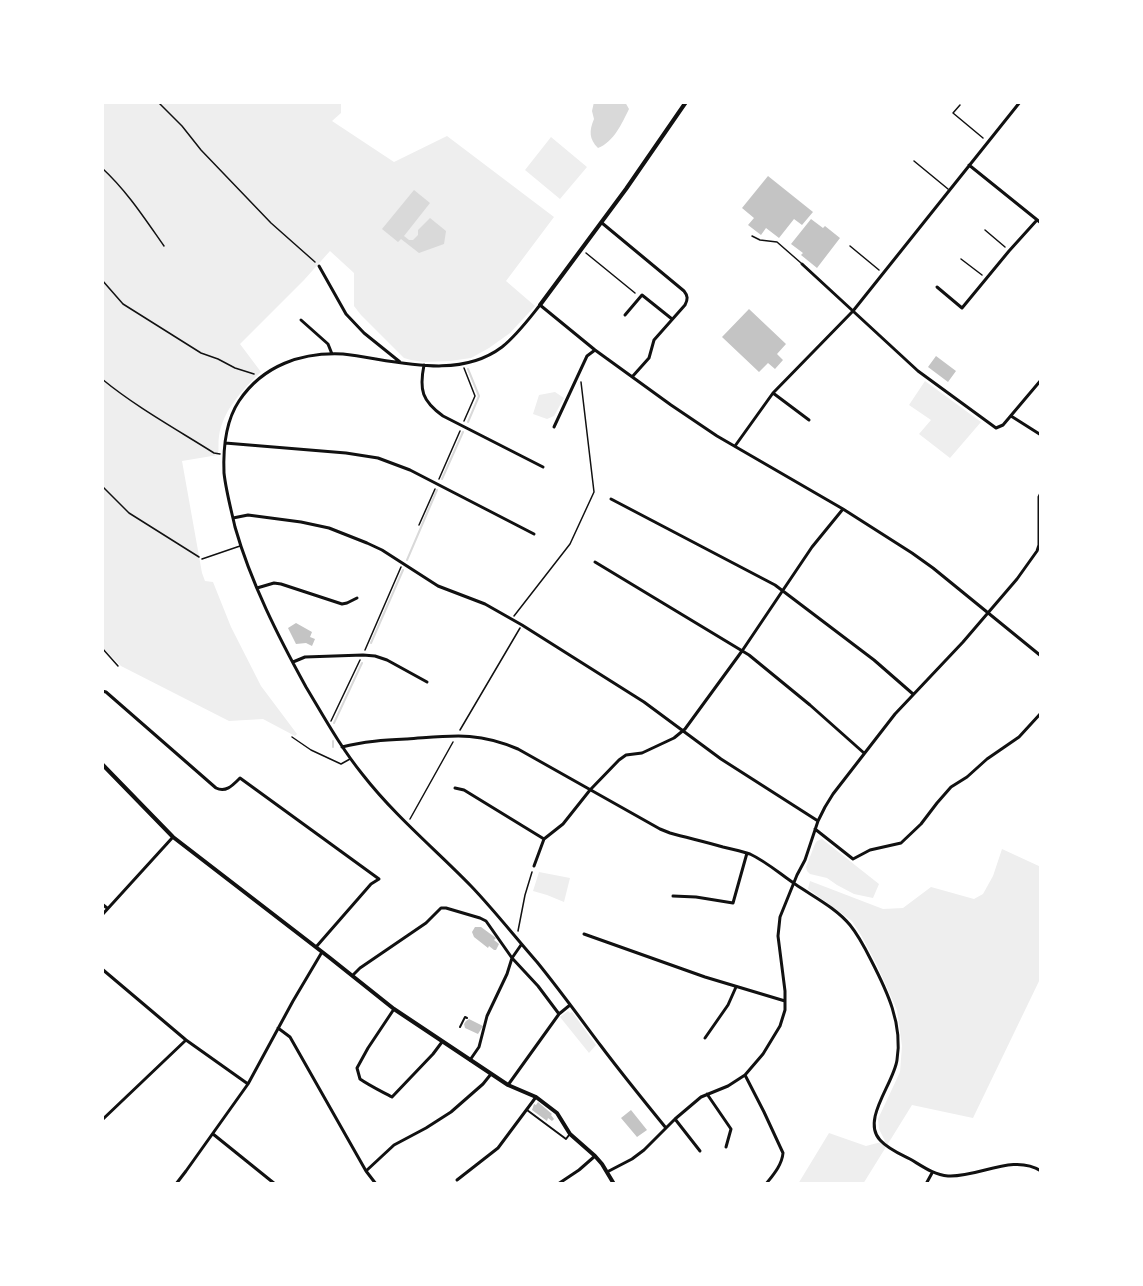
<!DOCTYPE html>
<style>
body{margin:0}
#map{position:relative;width:1143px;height:1286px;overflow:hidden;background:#fff;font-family:Ubuntu,sans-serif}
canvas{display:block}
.frame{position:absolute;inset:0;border:104px solid #fff;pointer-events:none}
</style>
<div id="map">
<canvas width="1143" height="1286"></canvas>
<div class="frame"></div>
</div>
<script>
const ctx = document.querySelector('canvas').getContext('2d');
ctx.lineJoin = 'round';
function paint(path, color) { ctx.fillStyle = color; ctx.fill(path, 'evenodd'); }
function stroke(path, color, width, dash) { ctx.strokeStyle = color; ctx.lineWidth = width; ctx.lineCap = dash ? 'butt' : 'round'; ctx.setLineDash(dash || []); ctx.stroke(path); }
paint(new Path2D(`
 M102,102H341V113L332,121L394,162L447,136L554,217L506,281L535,306L510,333L489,348L471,358L450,361L424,362L411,360L404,358L361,315L354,306V273L330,251L304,280L240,344L261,372C243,389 223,410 219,436C218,442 219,448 218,455L182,461L202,573L205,581L213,582L231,627L261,686L297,734L295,736L263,719L229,721L121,666L102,647Z
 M551,137L587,167L560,199L525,170Z
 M925,381L981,422L950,458L919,434L931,420L909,405Z
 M555,392L564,398L554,416L547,419L533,414L539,395Z
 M822,839L879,884L873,898L854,894L837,885L827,878L810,874L807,871L806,867L815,844L817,841Z
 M1002,849L1041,867V977L973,1118L912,1105L863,1184H798L829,1133L866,1146L885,1141L879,1129L878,1119L900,1072L902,1046L897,1010L877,965L861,935L852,921L808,889L810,881L883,909L903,908L931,887L974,899L983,894L993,876Z
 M539,872L570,878L564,902L547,895L533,891Z
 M568,1011L570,1013L572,1012L596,1045L589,1053L560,1017Z`), '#eee');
paint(new Path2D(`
 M594,102H625L629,109C622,123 614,142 598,148C589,139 589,131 594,119L592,111Z
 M414,190L430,203L404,236L409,240H413L418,235V230L430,218L446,231L444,244L419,253L401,239L398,242L382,229Z`), '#d9d9d9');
stroke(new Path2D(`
 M468,422L479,396L468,369
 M442,479L463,432
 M407,560L437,490
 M371,643L403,570
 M334,723L362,663
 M333,747V741`), '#d9d9d9', 2);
paint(new Path2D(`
 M768,176L813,212L802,225L794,219L779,238L766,228L761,235L748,225L754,218L742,208Z
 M811,219L823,228L825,226L840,238L817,268L801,255L803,253L791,244Z
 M749,309L786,344L777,354L783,360L775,369L768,363L759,372L722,337Z
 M936,356L956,371L948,382L928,367Z
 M296,623L312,632L310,637L315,639L312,646L306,643L296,644L288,628Z
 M475,927H481L496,938L494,940L499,944L496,950H494L489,946L488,948L474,937L472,932Z
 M469,1019L483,1026L478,1034L465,1028L464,1024L466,1021Z
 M538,1102L552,1114L551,1115L554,1119L552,1121L548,1118L547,1121L532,1110L534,1104L536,1105Z
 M631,1110L647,1130L637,1137L621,1118Z`), '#c4c4c4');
stroke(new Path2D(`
 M158,102L182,126L201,150L271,223L315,262
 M960,105L953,113L983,138
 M102,168C127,191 145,219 164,246
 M985,230L1005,247
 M850,246L879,270
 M586,253L635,293
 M961,259L982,275
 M102,280L123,304L201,353L218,359L235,368L254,374
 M102,379C136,407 176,429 214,453L220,454
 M464,421L475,396L464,368
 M439,479L460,431
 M102,486L129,513L199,557
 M419,525L435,489
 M514,616L570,544L594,492L581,382
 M102,648L118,666
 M365,650L401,567
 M331,721L360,660
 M460,730L520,628
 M410,819L453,742
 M518,931L525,895L532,872`), '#111', 1.5);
stroke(new Path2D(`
 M914,161L948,189
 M752,236L760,240L777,242L801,263
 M202,559L240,546
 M292,737L311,750L341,764L350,759`), '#111', 1.5);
stroke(new Path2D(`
 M460,1027L465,1017L467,1018
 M527,1110L566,1139L569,1135`), '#111', 2);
stroke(new Path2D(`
 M969,165L1041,223
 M602,223L684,291C688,296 688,299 685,305L654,340L649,358L632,377
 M802,264L918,371L996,428L1003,425L1041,380
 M319,266L346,314L364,333L400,362
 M937,287L962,308L1009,251L1037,220
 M625,315L642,295L672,319
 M301,320L328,344L332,354
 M424,365C419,390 422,401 443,416L543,467
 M773,393L809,420
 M1011,416L1041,435
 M554,427L587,356L595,350
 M225,443L346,453L378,458L410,470L534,534
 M735,446L773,393L853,311L1020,102
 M611,499L775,585L874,660L913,694
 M233,518L248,515L301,522L329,528L367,543L382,550L438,586L485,604L522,625L644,702L721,759L818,821
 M595,562L749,655L810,705L864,753
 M257,588L274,583L281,584L342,604L347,603L357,598
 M293,662L305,657L363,655L375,656L387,660L427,682
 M102,691L106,692L216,788C226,793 233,785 240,778L379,879L371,884L316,947
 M342,747C364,741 386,740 407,739C451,736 476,731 518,749L660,829L670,833C688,838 706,842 723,847C732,849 741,851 750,854C767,862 780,874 795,884C814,897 836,908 850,925C859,936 865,948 871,960C887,991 903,1024 897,1060C894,1083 861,1120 880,1140C888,1149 900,1154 910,1159C922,1166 934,1175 948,1176C978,1178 1013,1153 1041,1171
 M455,788L464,790L544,839
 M815,829L853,859L870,850L901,843L921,824L937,803L951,787L967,777L987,759L1019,737L1041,713
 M534,866L544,839L563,824L590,790L619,760L626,755L642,753L674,738L685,729L742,651L812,547L843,509
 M673,896L696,897L733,903L747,853
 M102,904L107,908
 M102,915L173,837
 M584,934L705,977L785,1001
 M102,969L186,1040L248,1084
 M353,975L360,968L426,923L441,908H446L480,918L486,921L512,958L538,986L559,1014
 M394,1009L368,1048L357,1068L360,1079C370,1086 381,1091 392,1097L433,1054L442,1042
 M278,1028L290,1037L366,1171L376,1184
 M705,1038L728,1005L736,987
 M470,1060L479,1047L487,1016L507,974L512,958L521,945
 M745,1075L764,1112L783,1153C782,1165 773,1175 766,1184
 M508,1085L559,1014L570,1005
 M707,1094L731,1129L726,1147
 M675,1119L700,1151
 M102,1120L186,1040
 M666,1128C644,1101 622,1074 601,1046C580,1018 559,989 537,962C515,937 494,910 471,886C435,849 395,816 363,775C341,748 324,717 306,687C278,636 251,583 235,527C231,509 226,491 224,473C223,448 225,422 239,401C263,365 302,352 343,354C395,360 457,381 502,347C517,335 528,320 540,305L595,350L671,405L717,436L843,509L912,553L933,568L1041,656
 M213,1134L275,1184
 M366,1171L394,1145L426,1128L451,1112L483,1084L491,1074
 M607,1172L632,1159L644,1150L675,1119L701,1097L728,1086L745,1075L763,1054L780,1026L785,1010V991L778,936L780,917L797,875L805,860L818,821L825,807L833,794L895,714L963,642L1017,579L1037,551L1039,545V497L1041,493
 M457,1180L498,1148L536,1097
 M176,1184L186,1171L248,1084L293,1001L322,952
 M558,1184L579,1170L595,1156
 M926,1184L932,1173`), '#111', 3);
stroke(new Path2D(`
 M540,305L626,189L686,102
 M102,764L173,837L330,958L394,1009L508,1085L536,1097L557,1113L570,1134L595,1156L602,1164L614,1184`), '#111', 4);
</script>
